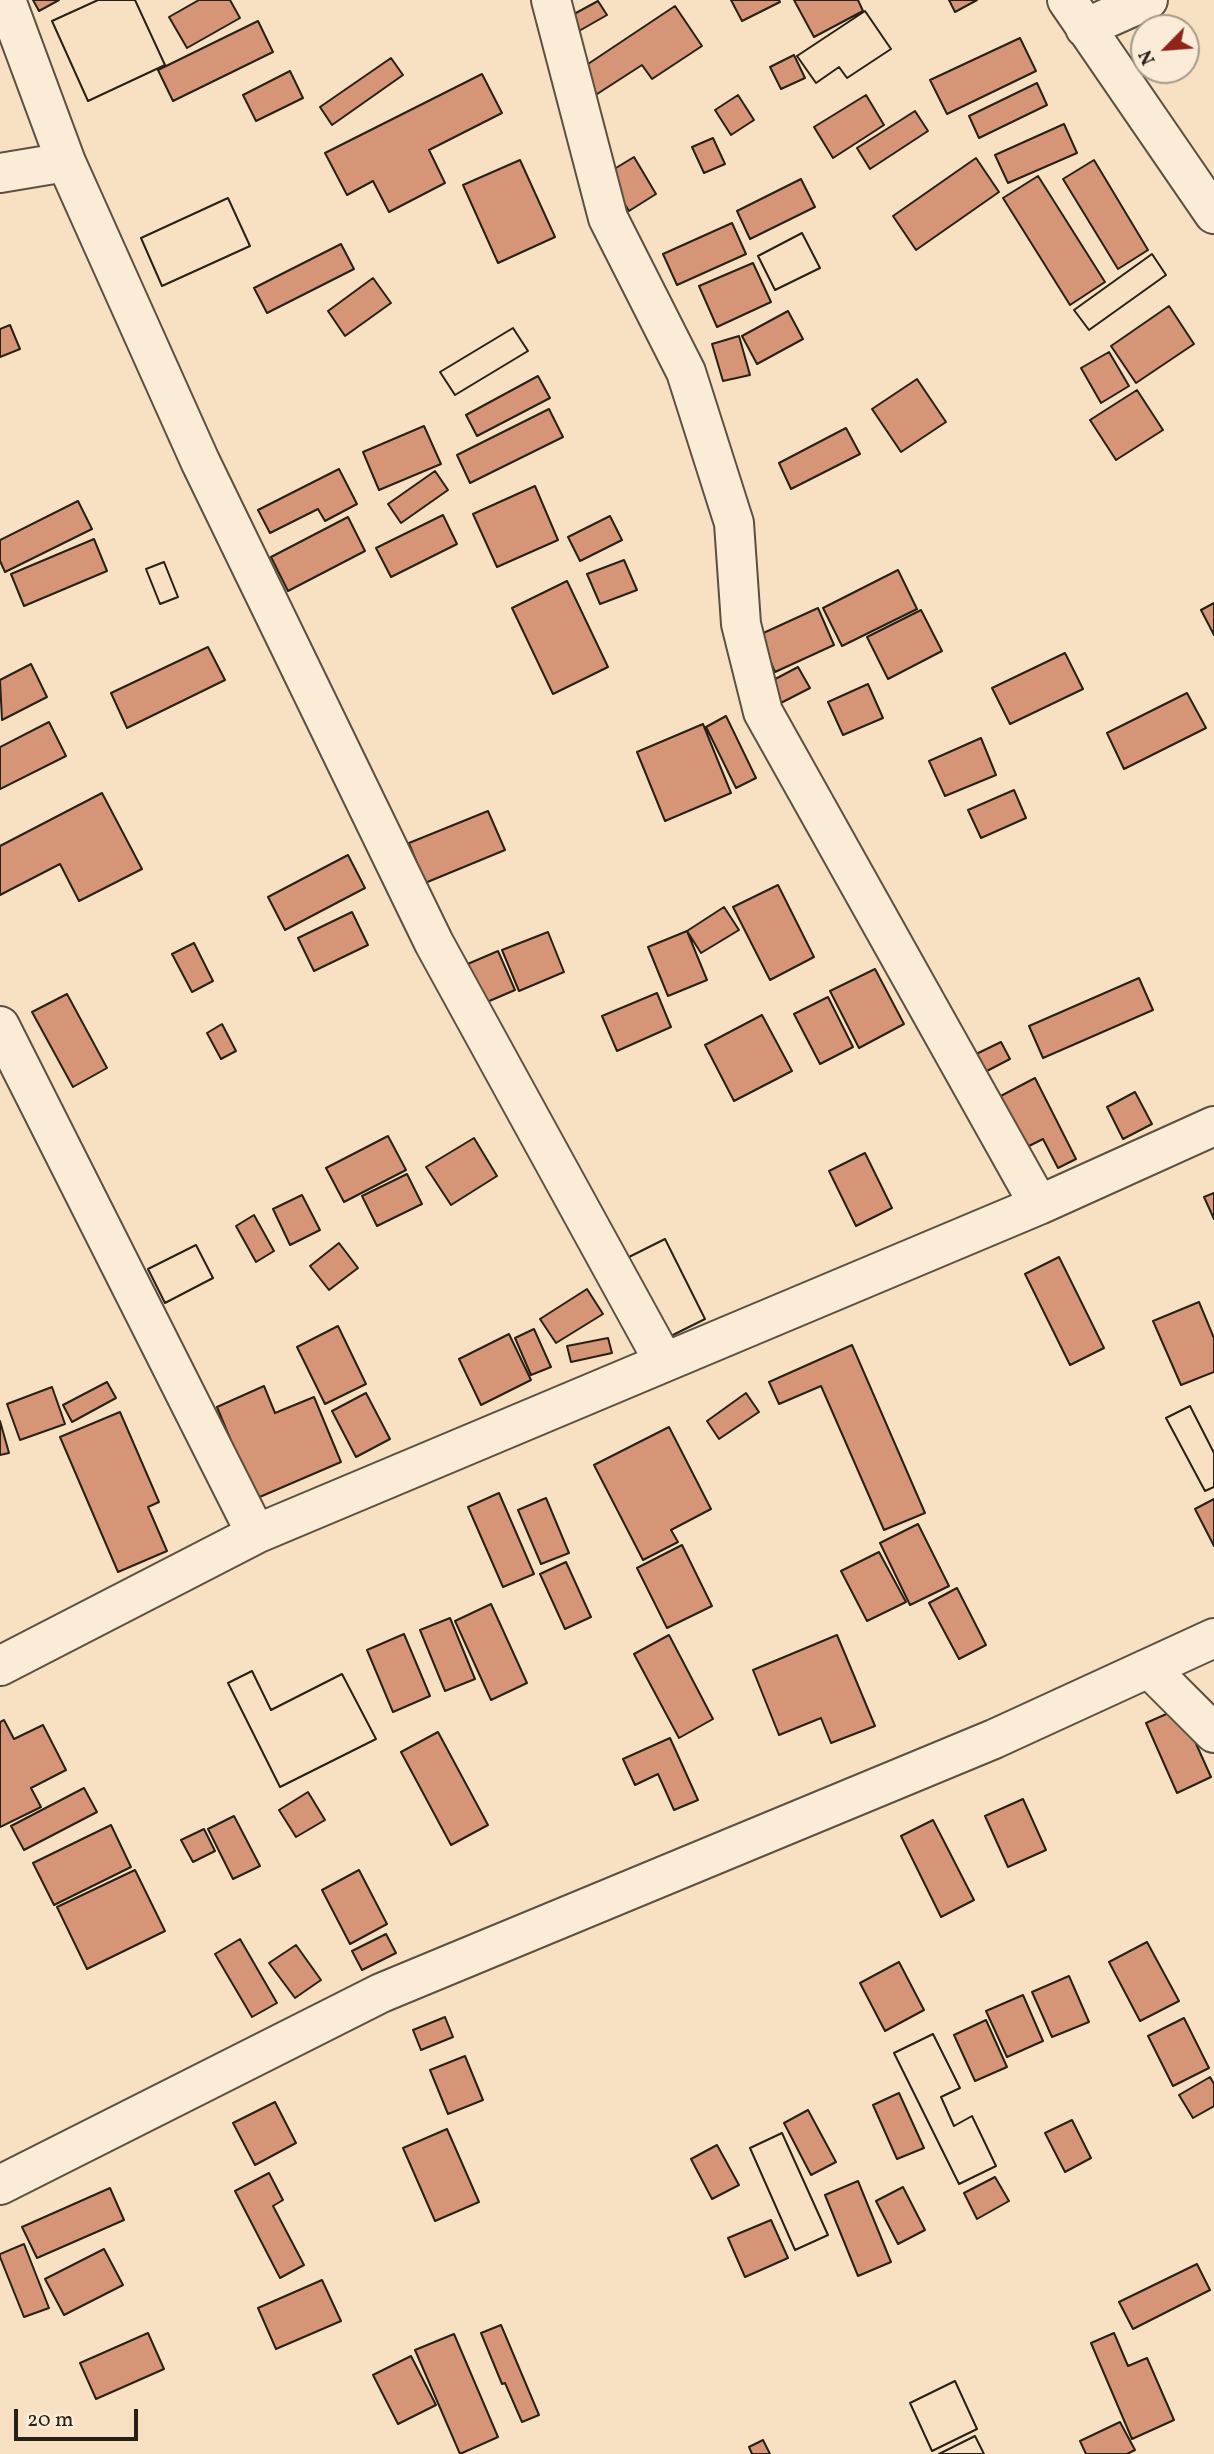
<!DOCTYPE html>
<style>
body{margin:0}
#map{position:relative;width:1214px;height:2454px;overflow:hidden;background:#f8e1c2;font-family:Vollkorn,serif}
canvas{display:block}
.north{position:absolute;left:1130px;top:14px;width:70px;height:70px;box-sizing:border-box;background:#faecd7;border:2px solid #a69a8a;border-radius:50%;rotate:245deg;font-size:19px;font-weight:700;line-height:28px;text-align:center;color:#272016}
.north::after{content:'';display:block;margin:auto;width:24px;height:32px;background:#8f2418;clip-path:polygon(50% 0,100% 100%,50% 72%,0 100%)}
.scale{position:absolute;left:14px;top:2409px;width:124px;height:32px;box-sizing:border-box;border:4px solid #272016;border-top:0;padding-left:9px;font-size:21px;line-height:24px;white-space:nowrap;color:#272016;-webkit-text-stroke:5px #faecd7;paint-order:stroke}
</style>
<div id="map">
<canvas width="1214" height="2454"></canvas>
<div class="north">N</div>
<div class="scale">20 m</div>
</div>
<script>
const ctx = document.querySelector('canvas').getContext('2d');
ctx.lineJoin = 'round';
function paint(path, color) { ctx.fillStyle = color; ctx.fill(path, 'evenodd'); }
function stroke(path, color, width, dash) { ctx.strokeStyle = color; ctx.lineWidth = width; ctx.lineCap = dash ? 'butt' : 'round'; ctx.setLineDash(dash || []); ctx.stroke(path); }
const building = new Path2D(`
 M33,0H59L39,11Z
 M98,0H135L165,65L88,101L52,21Z
 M98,0H135L165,65L88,101L52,21Z
 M199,0H230L240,18L187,48L169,17Z
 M731,0H779L780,2L742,21Z
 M794,0H858L863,11L814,37Z
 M949,0H977L955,12Z
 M598,1L607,15L572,35L563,20Z
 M675,6L702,46L652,79L642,65L577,107L561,82Z
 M865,11L891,49L847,78L839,67L816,83L797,56Z
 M865,11L891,49L847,78L839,67L816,83L797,56Z
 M258,21L273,52L173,101L158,70Z
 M1020,38L1036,71L947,114L930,80Z
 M794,55L805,78L781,89L770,67Z
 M391,58L403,75L332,125L320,107Z
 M290,71L303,98L256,121L243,95Z
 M482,74L502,113L429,150L445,183L389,212L373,181L347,195L325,153Z
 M1037,83L1047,105L979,138L969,116Z
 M738,95L754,120L731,135L715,110Z
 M866,95L884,125L833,158L814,127Z
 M915,111L928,131L870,169L857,148Z
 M1064,124L1077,153L1008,183L995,155Z
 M713,138L725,164L704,173L692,147Z
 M634,157L656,194L629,211L606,174Z
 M976,158L999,192L916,250L893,216Z
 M520,160L555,237L498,263L463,185Z
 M1094,160L1148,250L1118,269L1063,179Z
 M1038,176L1105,282L1070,305L1003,198Z
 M801,179L815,207L750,239L737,211Z
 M228,198L250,246L162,286L141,238Z
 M228,198L250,246L162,286L141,238Z
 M732,223L746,254L677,285L663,254Z
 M802,233L820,268L775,290L758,256Z
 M802,233L820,268L775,290L758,256Z
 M341,244L354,269L267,313L254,288Z
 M1152,254L1166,275L1089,330L1074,310Z
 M1152,254L1166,275L1089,330L1074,310Z
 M753,263L771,302L717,327L699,286Z
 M373,278L391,303L345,336L328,311Z
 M1169,306L1194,344L1136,383L1111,346Z
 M788,311L803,339L757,364L742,336Z
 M10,325L20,349L0,357V329Z
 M513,328L528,351L455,395L440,372Z
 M513,328L528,351L455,395L440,372Z
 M739,336L750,375L723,381L712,344Z
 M1109,352L1129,386L1101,403L1081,368Z
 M538,376L550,398L477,436L466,415Z
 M917,379L946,422L901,452L872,409Z
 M1137,390L1163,430L1116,460L1090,420Z
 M549,409L563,437L470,483L457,455Z
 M424,426L441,464L379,490L363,452Z
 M846,428L860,454L791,489L779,463Z
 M339,469L357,504L325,521L318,509L270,533L258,510Z
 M435,471L448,490L401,523L388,504Z
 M535,486L558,540L497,567L473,514Z
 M78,501L92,529L5,572L0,561V540Z
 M443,515L457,544L391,577L376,548Z
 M610,516L622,540L580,561L568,537Z
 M348,517L365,551L288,591L271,557Z
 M94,539L107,571L24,606L11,574Z
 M624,560L637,590L600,604L587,574Z
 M164,562L178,597L160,604L146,569Z
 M164,562L178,597L160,604L146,569Z
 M898,570L917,609L842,646L823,608Z
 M567,581L608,667L553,694L512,608Z
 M1214,603V635L1201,610Z
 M818,608L834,645L775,672L759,635Z
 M921,610L942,651L888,679L867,637Z
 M208,647L225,680L127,728L111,693Z
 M1065,653L1083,689L1010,724L992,688Z
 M31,664L47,697L2,720L0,680Z
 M798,667L810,688L773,707L762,686Z
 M868,684L883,718L843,735L828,702Z
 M1187,693L1206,728L1124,769L1107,733Z
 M726,716L756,778L736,788L706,727Z
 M49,722L66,756L0,789V747Z
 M703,724L731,793L665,821L637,752Z
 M981,738L996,775L945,796L929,761Z
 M1014,790L1026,818L981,838L968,810Z
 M102,793L142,869L79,901L60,864L0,895V846Z
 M488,811L505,850L425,883L409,843Z
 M348,855L365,888L285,930L268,897Z
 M778,885L814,957L770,980L733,907Z
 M724,907L739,930L701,953L687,931Z
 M352,912L368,945L314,971L298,938Z
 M687,931L707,980L668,996L648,947Z
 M548,932L564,972L519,991L502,950Z
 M194,943L213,981L192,992L172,954Z
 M498,951L515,990L480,1005L463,966Z
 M875,969L904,1024L859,1048L830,991Z
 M1139,978L1153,1010L1043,1058L1029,1026Z
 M657,993L671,1027L617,1051L602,1016Z
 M67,994L107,1068L73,1087L32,1012Z
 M828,997L853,1047L820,1064L794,1014Z
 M762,1015L792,1071L734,1101L705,1045Z
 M222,1024L236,1051L221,1059L207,1033Z
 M1001,1042L1010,1059L981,1074L972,1056Z
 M1035,1078L1076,1159L1058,1168L1043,1139L1021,1150L995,1099Z
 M1135,1092L1152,1124L1123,1139L1107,1107Z
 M388,1136L406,1170L344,1202L326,1168Z
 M474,1138L497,1176L451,1205L426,1167Z
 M865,1153L892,1208L856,1226L829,1171Z
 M407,1174L422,1204L377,1226L362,1196Z
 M1214,1193V1219L1204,1197Z
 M302,1195L320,1230L290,1245L273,1209Z
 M254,1215L274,1251L256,1262L236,1226Z
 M665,1239L705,1319L657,1343L617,1263Z
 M665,1239L705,1319L657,1343L617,1263Z
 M339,1243L358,1268L329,1290L310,1266Z
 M196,1245L213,1278L165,1303L148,1269Z
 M196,1245L213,1278L165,1303L148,1269Z
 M1059,1257L1104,1348L1070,1365L1025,1274Z
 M587,1289L603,1314L556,1343L540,1319Z
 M1199,1302L1214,1338V1372L1181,1385L1153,1321Z
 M338,1326L366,1384L325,1404L297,1347Z
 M534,1329L551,1367L531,1375L515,1338Z
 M509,1334L531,1380L481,1405L459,1359Z
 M608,1338L612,1353L571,1362L567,1346Z
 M852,1345L925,1513L884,1530L821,1386L779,1404L769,1382Z
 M107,1382L116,1398L72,1422L63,1405Z
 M264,1386L275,1413L314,1397L341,1462L255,1499L217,1407Z
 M52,1387L65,1424L20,1440L7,1404Z
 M366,1393L390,1439L356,1457L332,1411Z
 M746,1393L759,1412L719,1439L707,1421Z
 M1190,1406L1214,1453V1487L1205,1491L1166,1418Z
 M1190,1406L1214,1453V1487L1205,1491L1166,1418Z
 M120,1412L159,1502L148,1507L167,1551L118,1572L60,1437Z
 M0,1421L9,1453L0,1455Z
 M669,1427L711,1509L671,1530L678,1542L643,1560L594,1465Z
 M499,1493L534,1574L503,1587L468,1507Z
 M546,1498L569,1553L541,1564L518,1510Z
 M1214,1499V1546L1195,1509Z
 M918,1524L949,1586L910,1605L880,1543Z
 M682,1545L712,1606L667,1628L637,1568Z
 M879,1552L906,1602L867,1621L841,1571Z
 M566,1562L591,1617L565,1629L540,1574Z
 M957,1588L986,1645L959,1659L929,1603Z
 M491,1604L527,1683L491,1700L455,1621Z
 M450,1618L475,1679L445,1691L420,1630Z
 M404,1634L430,1696L393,1712L367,1650Z
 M669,1635L713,1719L679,1738L634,1654Z
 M837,1635L875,1726L831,1743L821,1718L779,1735L753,1670Z
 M252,1671L271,1710L342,1674L376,1739L280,1787L228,1683Z
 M252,1671L271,1710L342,1674L376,1739L280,1787L228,1683Z
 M1180,1708L1211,1777L1177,1793L1146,1723Z
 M4,1720L14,1739L43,1725L66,1770L31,1788L41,1807L0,1827V1722Z
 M438,1732L488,1825L451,1845L401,1752Z
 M670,1738L698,1800L674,1810L658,1774L635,1785L623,1759Z
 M84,1788L97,1812L24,1850L11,1826Z
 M308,1792L325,1820L296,1837L279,1810Z
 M1023,1799L1046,1850L1008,1867L985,1816Z
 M234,1816L260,1866L233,1879L208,1829Z
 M933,1820L974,1900L941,1917L901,1836Z
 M111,1825L131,1867L54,1905L33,1863Z
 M204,1829L215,1851L193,1862L181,1840Z
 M135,1870L165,1931L87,1969L57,1907Z
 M359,1870L387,1924L350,1944L322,1890Z
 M386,1934L396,1953L362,1970L352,1951Z
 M240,1939L277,2003L252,2017L215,1954Z
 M1147,1942L1179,2001L1140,2021L1109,1962Z
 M296,1945L321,1980L295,1998L269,1963Z
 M899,1962L924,2010L885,2031L860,1983Z
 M1069,1976L1089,2022L1052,2037L1032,1992Z
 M1023,1995L1043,2041L1007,2057L986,2011Z
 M445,2017L453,2037L421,2050L413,2030Z
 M1184,2018L1209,2068L1173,2086L1148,2036Z
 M986,2020L1007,2067L975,2081L954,2035Z
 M933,2034L960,2088L941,2097L954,2126L972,2116L996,2166L959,2184L894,2053Z
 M933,2034L960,2088L941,2097L954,2126L972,2116L996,2166L959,2184L894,2053Z
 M465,2056L483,2100L448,2114L430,2070Z
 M1210,2077L1214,2084V2106L1193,2118L1179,2095Z
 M899,2093L924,2148L897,2159L873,2105Z
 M275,2102L296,2143L255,2165L233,2123Z
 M808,2110L836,2162L811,2175L784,2123Z
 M1072,2120L1091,2158L1065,2172L1045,2133Z
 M447,2129L479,2202L435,2221L403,2148Z
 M782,2133L828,2235L795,2250L750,2148Z
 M782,2133L828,2235L795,2250L750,2148Z
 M717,2145L739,2185L712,2199L691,2159Z
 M269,2173L283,2200L273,2206L304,2265L280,2278L235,2191Z
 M995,2177L1009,2201L977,2219L964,2193Z
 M858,2181L891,2262L858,2276L825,2195Z
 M903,2187L925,2230L898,2244L876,2201Z
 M110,2188L124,2220L37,2258L22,2227Z
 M771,2220L788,2258L745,2277L728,2238Z
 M24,2244L49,2308L24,2317L0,2257V2254Z
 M104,2249L123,2285L64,2315L45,2279Z
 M1197,2264L1210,2290L1133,2329L1119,2302Z
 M322,2280L341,2321L276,2349L258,2308Z
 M501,2325L539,2415L522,2422L505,2383L502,2384L481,2333Z
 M148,2333L164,2369L96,2399L80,2363Z
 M1114,2333L1128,2366L1147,2358L1174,2420L1132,2439L1091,2343Z
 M454,2334L498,2437L460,2454L415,2350Z
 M411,2356L436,2405L398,2424L373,2375Z
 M955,2381L977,2429L932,2451L910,2403Z
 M955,2381L977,2429L932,2451L910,2403Z
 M1120,2422L1135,2450L1127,2454H1086L1080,2441Z
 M975,2436L984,2454H939Z
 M975,2436L984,2454H939Z
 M763,2440L770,2454H752L749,2447Z`);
paint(building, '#d69576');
stroke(building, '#272016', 2);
const street = new Path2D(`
 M6,0L66,162L200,461L434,943L664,1362
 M551,0L608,218L686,372L734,523L741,624L763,712L1039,1205
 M1067,0L1214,214
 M1085,28L1148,0
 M0,173L66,162
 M0,1026L256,1534
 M0,1666L256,1534L1039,1205L1214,1126
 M1149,1668L1214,1733
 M0,2185L381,1993L994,1739L1214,1638`);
stroke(street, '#5b5041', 42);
stroke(street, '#faecd7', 38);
</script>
